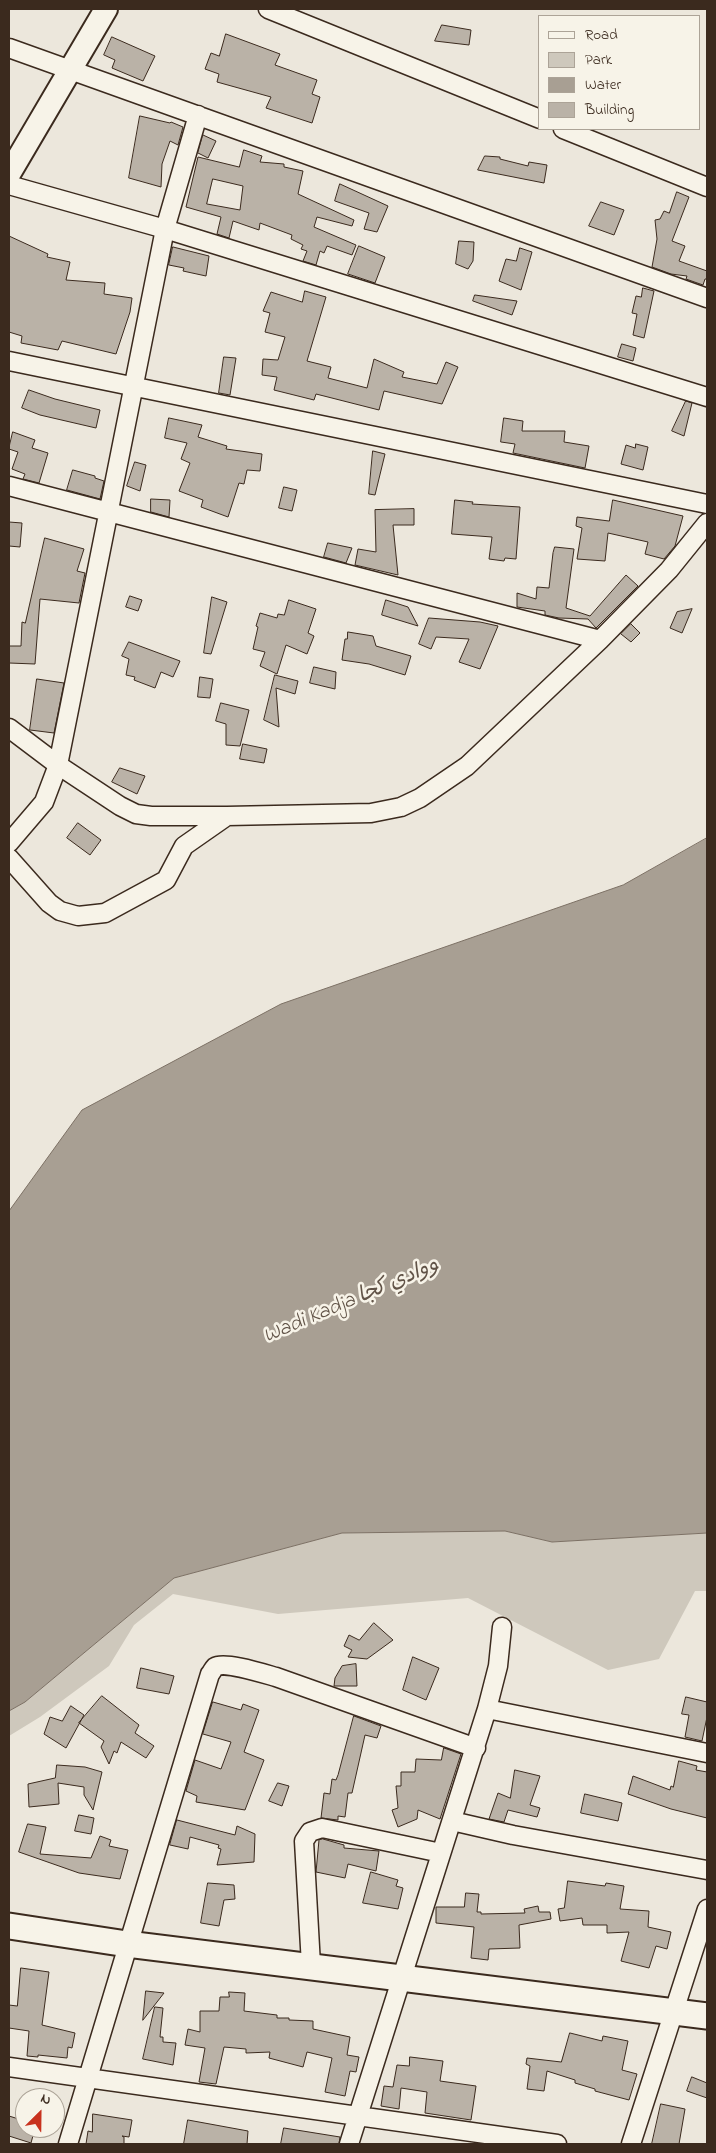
<!DOCTYPE html>
<meta charset="utf-8">
<style>
body{margin:0}
#map{position:relative;width:716px;height:2153px;overflow:hidden;background:#ece7dc;font-family:"Indie Flower",sans-serif}
canvas{display:block}
.frame{position:absolute;inset:0;border:10px solid #3b2a1e;pointer-events:none}
.legend{position:absolute;left:538px;top:15px;width:162px;height:115px;box-sizing:border-box;background:#f7f3e8;border:1px solid #aca397;margin:0;padding:6px 9px;list-style:none;font-size:15px;color:#3b2a1e}
.legend li{display:flex;align-items:center;gap:10px;height:25px}
.legend b{width:25px;border:1px solid #aca397}
.north{position:absolute;left:15px;top:2088px;width:50px;height:50px;box-sizing:border-box;background:#f7f3e8;border:1px solid #aca397;border-radius:50%;rotate:23deg;font-size:14px;font-weight:700;line-height:20px;text-align:center;color:#3b2a1e}
.north::after{content:'';display:block;margin:auto;width:18px;height:22px;background:#c8321e;clip-path:polygon(50% 0,100% 100%,50% 72%,0 100%)}
</style>
<div id="map">
<canvas width="716" height="2153"></canvas>
<div class="frame"></div>
<ul class="legend">
<li><b style="height:6px;background:#f7f3e8"></b>Road</li>
<li><b style="height:14px;background:#cec8bc"></b>Park</li>
<li><b style="height:14px;background:#a89f93"></b>Water</li>
<li><b style="height:14px;background:#bab2a7"></b>Building</li>
</ul>
<div class="north">N</div>
</div>
<script>
const ctx = document.querySelector('canvas').getContext('2d');
ctx.lineJoin = 'round';
function paint(path, color) { ctx.fillStyle = color; ctx.fill(path, 'evenodd'); }
function stroke(path, color, width, dash) { ctx.strokeStyle = color; ctx.lineWidth = width; ctx.lineCap = dash ? 'butt' : 'round'; ctx.setLineDash(dash || []); ctx.stroke(path); }
function drawText(font, color, halo, rows, align = 'center') {
  ctx.font = font + ' "Indie Flower","Playpen Sans Arabic",sans-serif'; ctx.lineWidth = 5; ctx.setLineDash([]); ctx.textBaseline = 'middle'; ctx.strokeStyle = halo; ctx.fillStyle = color; for (const [text, x, y, turn = 0] of rows) {
    ctx.save(); ctx.translate(x, y); ctx.rotate((+turn || 0) * Math.PI / 180); ctx.textAlign = isNaN(turn) ? turn : align; if (halo) ctx.strokeText(text, 0, 0); ctx.fillText(text, 0, 0); ctx.restore();
  }
}
paint(new Path2D(`
 M505,1531L552,1542L707,1533V1591H695L659,1659L608,1670L468,1598L278,1614L173,1594L134,1625L109,1666L40,1717L9,1736V1711L25,1702L174,1578L342,1533Z`), '#cec8bc');
const water = new Path2D(`
 M707,838V1533L552,1542L505,1531L342,1533L174,1578L25,1702L9,1711V1211L82,1110L281,1004L623,885Z`);
paint(water, '#a89f93');
stroke(water, '#7c7064', 1);
const building = new Path2D(`
 M442,25L471,30L469,45L435,41Z
 M226,34L280,54L275,65L317,80L312,94L320,97L312,123L266,108L271,97L217,82L219,74L205,69L211,53L219,56Z
 M112,37L155,56L143,81L112,68L115,60L104,55Z
 M140,116L170,123L171,122L183,127L178,145L170,141L162,164L161,187L129,178Z
 M203,135L216,141L208,158L198,153Z
 M244,150L262,156L260,162L284,164V167L303,171L298,194L354,220L352,226L317,217L314,227L356,245L352,255L327,246L324,253L320,251L316,265L303,261L307,251L301,249L303,245L291,239L292,235L260,223L259,230L233,221L229,238L217,234L221,217L186,207L198,157L239,167ZM213,179L243,186L240,210L207,204Z
 M485,156L500,157V159L528,166L529,162L547,165L544,183L478,170Z
 M340,184L388,206L377,232L364,229L369,213L335,201Z
 M677,192L689,197L672,241L685,246L679,261L707,271V279H705L703,285L686,279L687,276L671,274L652,267L657,239L655,220L660,219L664,211L669,213Z
 M601,202L624,210L614,235L589,226Z
 M9,236L48,254L47,257L70,262L66,280L105,283L104,294L132,298L130,312L116,354L62,341L58,350L21,343L22,336L9,332Z
 M459,241L474,242L473,261L468,269L456,264Z
 M359,246L385,257L375,283L348,274Z
 M173,247L209,256L206,276L183,271L184,268L169,265Z
 M520,248L532,252L521,290L499,281L506,259L516,261Z
 M643,288L654,291L644,338L633,335L637,314L632,313L636,296L641,297Z
 M305,291L326,297L307,361L331,367L328,378L367,388L374,359L404,372L402,377L437,384L446,362L458,367L442,404L384,391L379,410L324,396L316,394L314,400L274,390L277,377L262,375L263,359L278,360L285,337L265,332L270,313L263,311L271,292L302,302Z
 M475,295L517,301L512,315L473,301Z
 M622,344L636,348L633,361L618,357Z
 M224,357L236,358L230,395L219,393Z
 M29,390L55,399L100,410L96,428L40,415L22,408Z
 M686,401L692,403L684,436L672,431Z
 M169,418L202,425L198,437L227,446L226,449L262,454L260,471L247,470L244,484L239,483L228,517L201,507L203,500L179,491L190,463L181,459L187,443L165,438Z
 M504,418L523,421L522,431H565L564,442L589,446L585,468L513,453L515,444L501,442Z
 M13,432L35,440L32,448L48,453L39,483L23,479L25,474L12,469L18,452L9,449Z
 M636,444L648,447L643,470L621,464L626,445L635,448Z
 M373,451L385,454L375,495L369,494Z
 M135,462L146,465L140,491L127,486Z
 M73,470L95,476V478L104,481L100,499L67,490Z
 M284,487L297,490L292,511L279,508Z
 M151,499L170,500L169,517L151,512Z
 M455,500L473,502L472,504L520,507L516,559L505,558L504,561L489,559L492,537L452,534Z
 M613,500L683,516L675,546L664,559L645,554L648,542L608,533L605,561L577,559L582,528L576,526L577,517L609,521Z
 M414,509V525H393L398,575L355,565L358,549L376,552L375,510Z
 M9,522L22,523L20,547L9,546Z
 M45,538L84,549L77,571L85,573L79,603L40,599L35,664L9,663V646H21L22,622L25,623Z
 M328,543L352,548L346,563L324,557Z
 M555,547L574,549L566,608L590,616L626,575L638,586L596,628L588,619L559,618L545,615V611L517,607V593L536,599L537,587L549,588L553,553Z
 M130,596L142,600L138,611L126,607Z
 M212,597L227,602L211,654L204,653Z
 M289,600L316,609L308,633L314,636L307,654L286,645L277,674L260,666L265,652L253,649L258,627L256,626L260,613L277,618L278,614L284,615Z
 M386,600L408,607L418,626L382,615Z
 M692,609L682,633L670,628L677,612Z
 M429,618L480,622L498,626L480,669L459,662L469,639L436,637L431,649L419,644Z
 M631,624L640,633L631,642L621,634Z
 M348,632L373,636L376,646L411,656L405,675L369,664L342,660L345,639H347Z
 M129,642L180,661L173,677L161,672L155,688L134,680L135,677L126,675L129,659L122,656Z
 M314,667L336,672L335,689L310,683Z
 M275,675L298,681L295,694L276,688L279,727L264,720Z
 M200,677L213,679L210,698L198,697Z
 M37,679L64,683L54,733L30,730Z
 M221,703L249,710L240,746L226,745V724L216,721Z
 M243,744L267,749L264,763L240,759Z
 M120,768L145,776L137,794L112,782Z
 M78,823L101,840L90,855L67,838Z
 M374,1623L393,1640L367,1659L348,1657L352,1650L344,1646L349,1635L359,1640Z
 M413,1657L439,1668L426,1700L403,1690Z
 M356,1664L357,1686H334L335,1678L342,1666Z
 M141,1668L174,1676L169,1694L137,1688Z
 M102,1696L139,1725L135,1733L154,1746L146,1758L121,1742L117,1753L114,1751L109,1764L101,1747L104,1741L79,1723Z
 M686,1697L707,1702V1717L702,1741L685,1737L689,1715L682,1714Z
 M213,1702L241,1710L243,1704L259,1710L244,1752L264,1760L245,1810L196,1802L197,1796L186,1791L195,1760L221,1769L231,1742L203,1734Z
 M71,1706L84,1715L66,1748L44,1734L50,1717L62,1721Z
 M354,1716L381,1726L377,1738L365,1735L352,1793H348L345,1817L338,1816V1820L321,1818L324,1793L330,1794L332,1779L336,1780L338,1775Z
 M444,1748L461,1754L440,1819L418,1810L417,1819L398,1827L392,1810L398,1808L396,1786H401V1772H415L416,1759L441,1760Z
 M679,1761L697,1766L696,1770L707,1772V1818L671,1809L628,1794L633,1776L670,1790L671,1786L673,1787Z
 M57,1765L85,1767L102,1772L93,1810L84,1795V1787L58,1783L59,1804L29,1807L28,1784L55,1778Z
 M515,1770L540,1776L530,1805L540,1808L537,1817L508,1810L504,1822L489,1819L498,1793L510,1798Z
 M278,1783L289,1786L282,1806L269,1801Z
 M585,1794L622,1803L618,1821L581,1813Z
 M79,1815L94,1818L91,1834L75,1831Z
 M177,1820L235,1835L237,1826L255,1834L254,1862L217,1865L221,1849L218,1848L219,1845L190,1837L188,1849L170,1845Z
 M28,1824L46,1827L40,1854L91,1858L100,1836L111,1840L109,1846L128,1850L120,1879L79,1873L19,1852Z
 M323,1839L344,1845V1848L379,1851L376,1871L348,1864L345,1878L316,1872L319,1840Z
 M371,1872L398,1880L396,1886L403,1888L398,1909L363,1903Z
 M568,1881L605,1886L606,1883L624,1886L620,1909L649,1911L648,1927L671,1932L667,1949L656,1946L649,1968L621,1961L629,1932L607,1933V1925H583L582,1918L560,1921L558,1909L564,1908Z
 M208,1883L234,1885L235,1899L224,1900L219,1926L201,1923Z
 M466,1893L479,1894L477,1912H481V1914L525,1913L524,1909L538,1906L539,1912H550L551,1919L519,1925L520,1948L489,1949L488,1960L471,1958L474,1927L436,1923V1907H464Z
 M21,1968L49,1972L42,2025L75,2033L72,2048L68,2047L67,2058L38,2055V2057L27,2056L29,2031L9,2028V2005L17,2006Z
 M146,1991L164,1993L143,2020Z
 M229,1992L245,1993L244,2011L277,2015V2018H289V2020L313,2021V2029L350,2037L347,2055L359,2057L356,2072L350,2071L345,2096L325,2092L332,2058L307,2052L303,2067L269,2058L270,2052L246,2053V2049L224,2047L216,2084L199,2082L205,2048L185,2045L188,2029L200,2032V2011H219L220,1997H229Z
 M155,2007L163,2008L160,2037H163V2042L176,2043L173,2065L143,2059Z
 M570,2033L602,2041L603,2036L628,2041L622,2070L637,2074L629,2100L595,2091V2089L575,2083V2080L547,2071L544,2091L527,2089L530,2066L526,2064L527,2058L561,2062Z
 M410,2057L443,2061L440,2081L476,2086L471,2120L425,2113L427,2092L401,2088L399,2109L381,2106L384,2086L393,2087L397,2065L409,2066Z
 M692,2077L707,2083V2098L687,2091Z
 M661,2104L685,2109L679,2144H652Z
 M93,2114L132,2120L129,2137L122,2136L124,2137V2144H86L88,2131L92,2132Z
 M9,2116L25,2121V2128H35L31,2143L9,2136Z
 M188,2120L248,2131L247,2144H184Z
 M284,2128L340,2137L339,2144H281Z`);
paint(building, '#bab2a7');
stroke(building, '#3b2a1e', 1);
const minor = new Path2D(`
 M268,9L540,119
 M9,48L707,298
 M563,129L707,187
 M9,185L165,229L707,397
 M9,361L707,504
 M9,486L600,640
 M9,728L58,765L120,806L136,814L151,816H227L371,813L401,807L420,798L467,766L600,640L669,570L707,523
 M9,843L44,802L58,765L165,229L198,115
 M9,858L49,903L60,911L78,916L105,913L166,880L184,846L227,816
 M487,1709L707,1753
 M452,1821L513,1835L707,1870
 M311,1965L304,1841L310,1832L322,1828L441,1853
 M9,2067L557,2144
 M68,2144L210,1674C212,1672 213,1669 215,1667C224,1661 265,1674 276,1677L476,1748
 M349,2144L487,1709L498,1666L502,1627
 M631,2144L707,1909`);
const tertiary = new Path2D(`
 M9,174L106,9`);
const secondary = new Path2D(`
 M9,1926L127,1944L707,2016`);
stroke(minor, '#3b2a1e', 21);
stroke(tertiary, '#3b2a1e', 26);
stroke(secondary, '#3b2a1e', 29);
stroke(minor, '#f7f3e8', 18);
stroke(tertiary, '#f7f3e8', 22);
stroke(secondary, '#f7f3e8', 25);
drawText('italic 21px', '#615347', '#f7f3e8', [
 ["Wadi Kadja ووادي كجا",352,1302,-23]
]);
</script>
